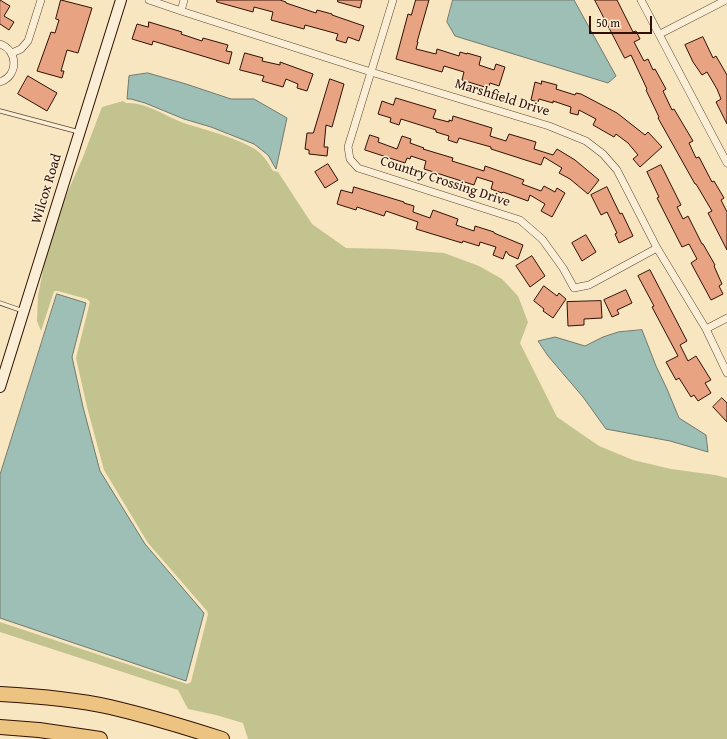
<!DOCTYPE html>
<style>
body{margin:0}
#map{position:relative;width:727px;height:739px;overflow:hidden;background:#f7e6c0;font-family:"Gentium Book Plus",serif}
canvas{display:block}
.scale{position:absolute;left:589px;top:16px;width:63px;height:18px;box-sizing:border-box;border:2px solid #310f03;border-top:0;padding-left:5px;font-size:12px;line-height:14px;white-space:nowrap;color:#310f03;-webkit-text-stroke:3px #faefd6;paint-order:stroke}
</style>
<div id="map">
<canvas width="727" height="739"></canvas>
<div class="scale">50 m</div>
</div>
<script>
const ctx = document.querySelector('canvas').getContext('2d');
ctx.lineJoin = 'round';
function paint(path, color) { ctx.fillStyle = color; ctx.fill(path, 'evenodd'); }
function stroke(path, color, width, dash) { ctx.strokeStyle = color; ctx.lineWidth = width; ctx.lineCap = dash ? 'butt' : 'round'; ctx.setLineDash(dash || []); ctx.stroke(path); }
function drawText(font, color, halo, rows, align = 'center') {
  ctx.font = font + ' "Gentium Book Plus",serif'; ctx.lineWidth = 3; ctx.setLineDash([]); ctx.textBaseline = 'middle'; ctx.strokeStyle = halo; ctx.fillStyle = color; for (const [text, x, y, turn = 0] of rows) {
    ctx.save(); ctx.translate(x, y); ctx.rotate((+turn || 0) * Math.PI / 180); ctx.textAlign = isNaN(turn) ? turn : align; if (halo) ctx.strokeText(text, 0, 0); ctx.fillText(text, 0, 0); ctx.restore();
  }
}
paint(new Path2D(`
 M123,101L126,103C145,102 164,115 181,122C204,130 229,135 251,147C262,152 267,161 273,171L278,172L312,224L346,248L391,249L444,253L479,266L502,279L518,296L528,322L520,343L557,417L599,446L633,460L671,469L715,475L727,478V739H248L243,723L216,715L188,709L178,690L0,632V622L187,684L191,682L208,614L207,611L148,543L104,470L87,407L76,358L90,302L87,299L58,291H54L41,331L37,321L38,296L46,255L62,205L83,157L102,107Z`), '#c2c38e');
const water = new Path2D(`
 M453,0H574L616,76L608,83L455,36L447,22Z
 M148,73L186,84L231,99H254L287,118L276,169L268,155L254,144L211,127L184,119L145,103L131,99H127L129,76Z
 M57,294L86,303L72,357L83,407L100,471L145,544L204,613L186,681L0,618V475Z
 M642,330L656,366L667,389L679,418L706,435L708,452L670,441L606,429L583,397L548,356L538,341L555,337L585,346L603,337L618,332Z`);
paint(water, '#9dbfb5');
stroke(water, '#72796e', 1);
const building = new Path2D(`
 M0,0L10,6L4,16L14,22L9,30L0,24Z
 M61,0L92,8L78,53L67,50L61,71H64L62,78L37,71L51,32L55,33L59,20L56,19Z
 M217,0H280L286,2V3L316,13L317,10L332,14V15L364,26L359,41L348,37L346,43L336,40L338,34L305,25L304,29L271,20L273,12L254,7L253,12L217,2Z
 M338,0H362L360,8L338,2Z
 M416,0H429L417,42H418L416,49L436,54L437,49L459,56L460,52L467,54V53L481,57L479,65L494,70L496,64L505,67L499,86L490,83L488,88L462,80L464,72L444,66L442,72L396,59L408,14L411,15Z
 M595,0H617L633,32L636,31L640,39L634,42L644,61L648,59L653,70L655,69L666,89L663,91L672,110L674,109L693,141L689,143L696,158L699,157L712,182L714,181L724,198L721,200L727,212V250L708,213L712,211L696,184H695L658,118L659,117L646,90L647,89L631,55L625,58Z
 M149,22L182,32L181,34L202,41L203,38L228,45L226,51L232,52L229,64L153,41L152,45L132,39L137,24L148,27Z
 M703,37L713,58L716,56L727,75V124L716,102L721,99L717,89L707,72L702,75L693,62L685,45Z
 M245,53L263,58L262,61L280,65V62L313,74L307,91L297,88L298,84L286,79L283,87L262,81L264,76L240,70Z
 M28,76L57,93L47,111L18,94Z
 M330,79L344,84L332,127L326,125L324,147H328L327,156L309,154V150L305,149L307,133H313Z
 M542,81L557,85L556,89L575,95L576,93L581,94L617,113L645,135L648,132L662,147L640,167L633,159L638,155L628,143L616,134L614,137L593,125L596,119L579,110L578,115L570,113L571,107L553,101V103L539,99L538,102L531,100L535,82L541,84Z
 M396,98L436,110L433,118L449,122V120L452,121L453,116L492,128L490,136L506,141L509,134L536,142L534,149L553,155L557,149L575,160L599,180L588,194L570,179L559,173L562,168L544,157L541,165L491,149V147L459,138L457,143L448,140L449,136L436,132V130L401,119L399,125L390,122L391,118L378,114L382,101L393,105Z
 M370,135L379,138L378,142L397,149L402,136L411,139L410,143L424,148L423,149L453,158L452,161L484,171L485,166L508,174L524,180L522,184L541,191L544,186L555,192L557,188L565,193L552,217L541,211L545,204L530,195L528,201L503,192L502,193L491,189L493,182L477,177L474,185L424,169L426,161L411,156L410,159L407,158L405,163L365,150Z
 M328,164L338,180L325,188L315,172Z
 M661,165L681,205L677,207L683,219L688,216L702,244H703L715,265L714,266L722,284L719,286L723,294L711,300L691,263L697,259L689,244L682,247L657,198L659,197L647,172Z
 M354,187L404,202V203L414,206L413,212L430,218L433,210L458,219L456,225L474,231L475,226L494,232V233L523,245L518,259L509,255L506,251L503,259L493,255L496,247L480,242L479,246L463,241L462,243L416,229L418,222L386,211L384,216L357,207L356,210L337,204L341,190L352,193Z
 M607,187L620,214L622,213L633,236L619,243L615,234L617,233L607,212L601,215L591,195Z
 M586,235L596,252L582,261L572,243Z
 M532,256L545,276L530,287L516,266Z
 M650,270L687,341L680,345L688,361L696,356L711,380L705,383L711,393L698,401L694,395L691,397L679,378L676,380L666,362L678,356L652,307L654,306L638,276Z
 M544,286L557,296L559,293L566,299L553,318L543,311L544,309L534,301Z
 M626,290L632,303L617,310L619,314L612,317L604,300Z
 M601,301L602,318L584,319V325L568,326L567,302Z
 M722,398L727,403V422L713,407Z`);
paint(building, '#e8a383');
stroke(building, '#310f03', 1);
const lane = new Path2D(`
 M0,111L79,132
 M0,303L23,311`);
const street = new Path2D(`
 M149,0L181,11L371,72L549,126L586,141L603,154L617,170L657,248L706,329L727,373
 M393,0L348,147L350,159L358,168L520,220L542,239L563,268L574,288L589,285L657,248
 M641,0L727,163
 M181,11L184,0
 M660,34L726,0
 M0,44C18,50 19,76 0,82
 M12,53L21,49L28,41L41,0
 M706,329L727,318`);
const secondary = new Path2D(`
 M0,387L121,0`);
const highway = new Path2D(`
 M0,694C37,696 74,699 110,707C148,716 185,727 222,739
 M0,727L39,730L100,739`);
stroke(lane, '#624532', 5);
stroke(street, '#624532', 8);
stroke(secondary, '#310f03', 12);
stroke(highway, '#310f03', 16);
stroke(lane, '#faefd6', 3.5);
stroke(street, '#faefd6', 7);
stroke(secondary, '#faefd6', 10);
stroke(highway, '#ecc380', 14);
drawText('14px', '#310f03', '#faefd6', [
 ["Marshfield Drive",502,98,17],
 ["Country Crossing Drive",445,182,18],
 ["Wilcox Road",47,189,-73]
]);
</script>
